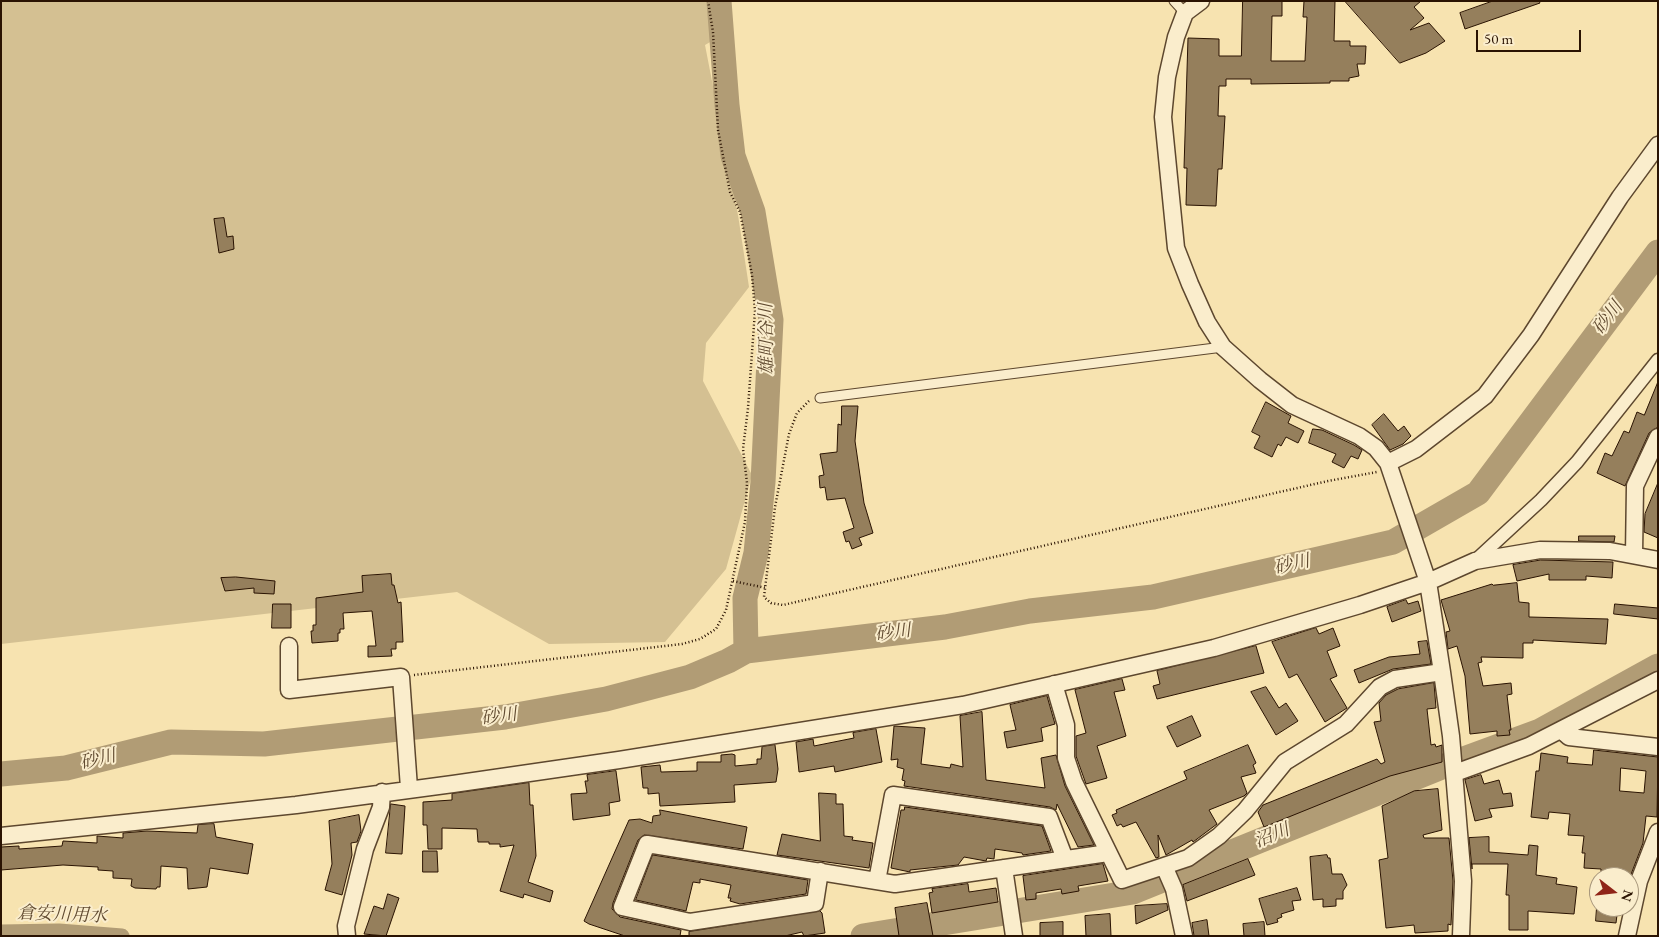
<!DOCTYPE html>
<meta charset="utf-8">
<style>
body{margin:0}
#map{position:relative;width:1659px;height:937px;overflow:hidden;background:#f7e3b0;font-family:"EB Garamond",serif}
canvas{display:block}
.frame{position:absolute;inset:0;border:2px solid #2a1302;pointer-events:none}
.north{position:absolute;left:1589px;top:867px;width:50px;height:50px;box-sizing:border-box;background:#faedcc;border:1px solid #a7967b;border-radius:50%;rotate:106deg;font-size:14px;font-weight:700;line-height:20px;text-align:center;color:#2a1302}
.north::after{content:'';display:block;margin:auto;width:18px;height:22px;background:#8f2418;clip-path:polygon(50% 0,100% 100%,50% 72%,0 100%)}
.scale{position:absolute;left:1476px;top:30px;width:105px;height:22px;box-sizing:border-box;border:2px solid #2a1302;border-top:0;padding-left:6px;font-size:15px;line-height:18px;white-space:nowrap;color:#2a1302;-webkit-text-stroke:4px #faedcc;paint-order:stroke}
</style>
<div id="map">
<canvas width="1659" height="937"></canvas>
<div class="frame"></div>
<div class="north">N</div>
<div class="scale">50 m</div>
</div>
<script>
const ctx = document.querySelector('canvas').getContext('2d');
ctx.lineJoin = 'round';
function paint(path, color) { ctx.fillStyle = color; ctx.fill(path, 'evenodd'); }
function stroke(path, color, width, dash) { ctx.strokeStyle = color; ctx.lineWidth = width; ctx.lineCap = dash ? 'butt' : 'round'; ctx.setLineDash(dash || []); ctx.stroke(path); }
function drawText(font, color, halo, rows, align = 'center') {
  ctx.font = font + ' "EB Garamond","Noto Serif JP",serif'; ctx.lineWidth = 4; ctx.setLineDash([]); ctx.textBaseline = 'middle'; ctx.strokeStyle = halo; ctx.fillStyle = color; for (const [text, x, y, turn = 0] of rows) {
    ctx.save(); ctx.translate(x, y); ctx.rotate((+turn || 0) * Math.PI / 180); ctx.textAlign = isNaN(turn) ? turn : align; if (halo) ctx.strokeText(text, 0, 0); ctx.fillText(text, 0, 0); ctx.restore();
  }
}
paint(new Path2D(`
 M1,1H729L731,30L705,45L738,215L749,287L706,343L703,381L752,475L726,569L665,642L549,644L457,592L1,644Z`), '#d4c092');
stroke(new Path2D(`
 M1,932L59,931L122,936`), '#b19c75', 15);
stroke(new Path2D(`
 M719,1L727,105L733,156L753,212L771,320L763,482L756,553L745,598L746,651
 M1,774L66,768L171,742L264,744L505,717L606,699L690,677L728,661L746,651L945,627L1030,611L1153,597L1393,542L1478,493L1658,252
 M863,936L1133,892L1442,767L1540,731L1658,666`), '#b19c75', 25);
const building = new Path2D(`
 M1243,1H1282V16H1272L1271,61H1305L1307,17H1303L1304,1H1335L1334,41H1350V46H1366L1365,64H1357L1359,76L1349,78V81H1330V83L1251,84V79H1226V86H1219L1218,116H1225L1222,169H1218L1216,206L1186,205L1187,168H1184L1188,38L1219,39V56H1241Z
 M1345,1H1421L1414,7L1424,18L1410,30L1429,23L1445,41L1426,53L1400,63Z
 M1493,1H1539L1540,3L1465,29L1460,13Z
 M224,218L227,237L233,236L234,249L219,253L214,219Z
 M1658,382V427L1649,433L1625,486L1597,473L1605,453L1612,456L1624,431L1629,433L1637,412L1644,415Z
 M1266,402L1291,416L1288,423L1304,431L1298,443L1286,437L1281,446L1278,444L1272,457L1254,448L1260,436L1252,432Z
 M842,406H858L855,441L864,503L873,533L859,538L862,545L852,549L849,541L846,542L843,532L854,528L845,498L827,500L825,487L820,488L819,476L824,475L820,454L837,452L838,424L841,425Z
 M1384,414L1398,431L1404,426L1411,436L1403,444L1390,450L1372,425Z
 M1313,429L1322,430L1354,445L1362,450L1358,459L1351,456L1344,468L1332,462L1336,454L1309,443Z
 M1658,483V538L1644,532L1645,514Z
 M1579,536H1615L1614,542L1579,541Z
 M1541,560L1613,562L1612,578L1586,576V580H1549V574L1517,581L1513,565Z
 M391,574L392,585H394L398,603L401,602L403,642H396V649H391L392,656L368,657V646H376L372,611L343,613L344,629H340V633H338V641L312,643L311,631H313V625H316V598L363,592L362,576Z
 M236,577L275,581L274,594L254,593V588L225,591L221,578Z
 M1517,583L1519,602L1529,603V617L1608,619L1606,644L1533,640V643H1523V658L1481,657L1482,662L1478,663L1483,686L1511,683L1512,694L1507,695L1511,730H1509L1510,735L1497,736V731L1470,734L1465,676L1457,646L1448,649L1446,632L1450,631L1441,600L1492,584L1493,585Z
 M1406,600L1408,604L1418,601L1421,611L1392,622L1387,607Z
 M273,604H291V628H272Z
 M1615,604L1658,608V619L1614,614Z
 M1316,628L1319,634L1333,628L1340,646L1327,651L1337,676L1330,679L1347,708L1325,722L1297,674L1289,678L1272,642Z
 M1427,641L1431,664L1393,669L1359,683L1354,670L1389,657L1420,654L1418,642Z
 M1256,646L1264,673L1157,699L1153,686L1160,684L1157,671Z
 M1122,679L1125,690L1114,692L1126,736L1097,746L1107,778L1086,784L1076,756V736L1086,733L1075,690Z
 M1434,683L1436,708L1427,709L1431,745L1435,744L1436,747L1442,745V762L1390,776L1264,827L1258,812L1263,805L1377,759L1381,764L1385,762L1374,722L1381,721L1379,703L1386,695L1398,689Z
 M1266,687L1279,708L1286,703L1298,721L1276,735L1251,692Z
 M1047,696L1055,724L1041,728L1043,741L1007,748L1004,732L1016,730L1010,705Z
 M982,712L986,780L1045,788L1041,758L1056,755L1065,786L1094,845L1078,847L1057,804L1056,810L1050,807L904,786L905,781L902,780L904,769L897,767L898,759L891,760L894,726L925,728L921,764L950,768L951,764L963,767L960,716Z
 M1192,716L1201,736L1177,747L1167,727Z
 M876,729L882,762L835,772L834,766L799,772L796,742L813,739L814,746L854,738L853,733Z
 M775,745L778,769L776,782L734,785L735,802L660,806L659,793L648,794V788H643L641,767L660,765L661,772L697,771V762H721V755L732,754L735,755V766L757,764V759H761L762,747Z
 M1248,745L1256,763L1253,765L1256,773L1241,777L1247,793L1244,796L1209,810L1217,824L1193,842L1192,840L1166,855L1158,835L1159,857L1156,858L1136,822L1123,827L1121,824L1117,826L1112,815L1117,813L1116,810L1187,779L1184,772Z
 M1594,750L1658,757L1657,817L1646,816L1643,843L1630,877L1601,874V869L1584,868L1585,853H1582L1584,836L1568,835L1570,814L1549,812L1548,819L1531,817L1536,771H1539L1541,753L1568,757L1567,763L1592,765ZM1621,768L1646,771L1644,793L1620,791Z
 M616,771L620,801L609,803L610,815L573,820L571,794L587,793L585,781H588L587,775Z
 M1481,775L1484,784L1499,780L1503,794L1511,793L1513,806L1489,809L1492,817L1475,821L1465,780Z
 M529,783L530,805H533L536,856L528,882L553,891L550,902L524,894L523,898L500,891L514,845L500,847V844H489V842H478L477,829L442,828V849H428L427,825H423V802L452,800V794Z
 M1438,789L1442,830L1423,835L1424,838H1449L1453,881L1451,925L1448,924V931L1415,933L1414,925L1386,928L1379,860L1388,858L1382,806L1414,791Z
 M819,793L836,794V804H843L844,836L853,837L852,840L873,843L869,868L777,855L782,834L820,841Z
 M391,804L405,806L402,854L386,853Z
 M905,807L1042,826L1051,851L1023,855L1022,853L995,849L994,859L987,858L986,861L964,857L958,865L910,870V872L891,868L901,810H904Z
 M660,810L747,827L743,849L644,835L638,840L613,903L612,909L620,917L681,930L680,936H625L589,924L584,921L629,820L640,819L652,823L653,816L660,815Z
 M359,815L361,831L357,842L351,843L352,855L342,895L325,890L332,864L329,821Z
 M214,824L216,837L253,844L248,874L210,868L207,887L188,889L187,868L161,866L160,887H157L156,889L135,888L131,886L132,879L113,878V871L98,870V867L63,865L1,870V847L19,846V849L62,846L63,841L97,843V836L123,838V833L147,831L197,833L198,825Z
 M1489,837V852L1528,855L1529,845L1538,846L1536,875L1557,878L1556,884L1577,887L1574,914L1528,911V930H1509V895H1506L1508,864H1472V869L1469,838Z
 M423,851H437L438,872H423Z
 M653,855L808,880L806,894L740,904L730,901L731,898H728L731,885L700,879V883L693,882L686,911L636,900Z
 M1327,855L1328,858H1330L1332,874H1342L1347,885L1343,891V899H1336V906L1323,907V899L1313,900L1310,857Z
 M1248,859L1255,875L1187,901L1183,885Z
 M1103,864L1108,881L1078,886L1079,891L1062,894L1061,889L1036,893V899L1026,900L1023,876Z
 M968,884L969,892L996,888L998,902L932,913L929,893L933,892L932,889Z
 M1297,888L1301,900L1292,901L1294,910L1281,914L1282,917L1277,919L1278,922L1267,925L1259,899Z
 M388,894L399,898L386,936L364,934L374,906L383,909Z
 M927,903L933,936H899L895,908Z
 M1167,904L1168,910L1136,924L1135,906Z
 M1597,907H1618L1616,923L1596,921Z
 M820,911L822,913L825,933L804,936L802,932L785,936H689V932Z
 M1110,914L1111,936H1086L1085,916Z
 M1207,920L1209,936H1194L1192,923Z
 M1063,922V936H1040V923Z
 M1264,922L1265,936H1244L1243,924Z`);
paint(building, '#957f5c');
stroke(building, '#2a1302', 1);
const service = new Path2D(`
 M1174,1L1185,13
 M820,398L1223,347`);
const pedestrian = new Path2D(`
 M1475,561L1541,500L1577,462L1658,360`);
const minor = new Path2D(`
 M1201,1L1185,13L1176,37L1167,77L1163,117L1176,248L1190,284L1207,322L1223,347L1260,380L1292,405L1359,436L1376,448L1388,463L1428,582L1442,672L1451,736L1463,881L1461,936
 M1388,463L1416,449L1485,396L1531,335L1620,197L1658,145
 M1634,555L1635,486L1658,437
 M289,646V690L401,677L409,788
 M1054,684L1066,725V758L1074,782L1122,880L1188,858L1219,836L1245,811L1285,762L1346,724L1380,687L1395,679L1442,672
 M1561,730L1569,737L1658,747
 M1455,773L1529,746L1658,680
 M1,836L296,805L453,784L619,760L963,705L1214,648L1360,605L1428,582L1475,561L1540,550L1610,551L1658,560
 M1164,866L1174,889L1184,936
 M1004,868L1014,936
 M820,871L815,903L690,922L622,907L647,844L895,884L1108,853
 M877,881L893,795L1049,817L1065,859
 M347,936L346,926L365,849L381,807L382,792
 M1627,936L1639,881L1658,832`);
stroke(service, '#5d472e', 11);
stroke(pedestrian, '#5d472e', 15);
stroke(minor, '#5d472e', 19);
stroke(new Path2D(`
 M809,401L797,413L789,434L775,507L764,597L771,603L783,605L1328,481L1377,472
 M733,581L766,588
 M414,675L682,644L700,639L716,629L726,610L745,522L747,483L743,449L748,408L755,311L752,275L740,212L730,192L718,130L713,32L708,1`), '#2a1302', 2.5, [1, 2.5]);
stroke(service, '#faedcc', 9);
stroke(pedestrian, '#faedcc', 12);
stroke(minor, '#faedcc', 16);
drawText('italic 18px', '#604a30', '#faedcc', [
 ["砂川",1608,318,-53],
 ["雄町谷川",767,339,-91],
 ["砂川",1292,565,-13],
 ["砂川",893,633,-7],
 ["砂川",499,717,-8],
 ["砂川",98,760,-14],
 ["沼川",1272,836,-22],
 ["倉安川用水",62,915,2]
]);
</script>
